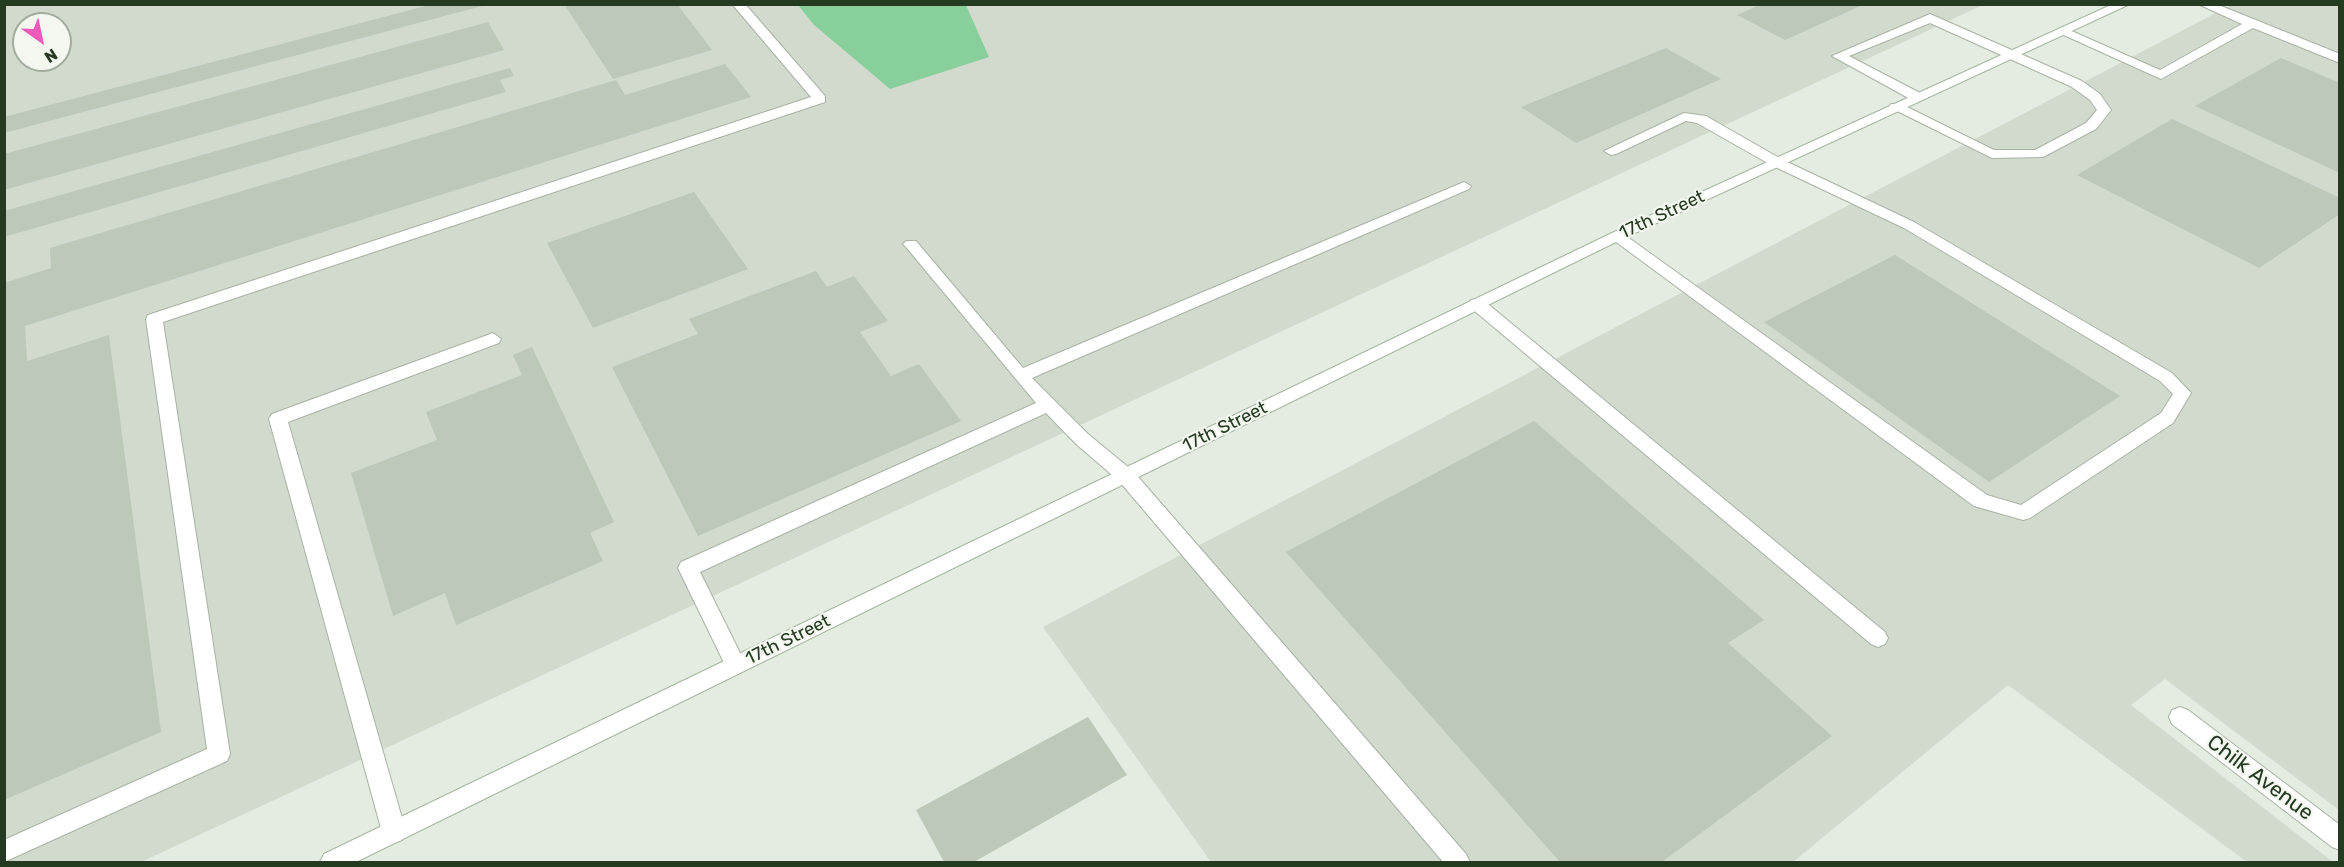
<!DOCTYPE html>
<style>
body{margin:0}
#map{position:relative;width:2344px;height:867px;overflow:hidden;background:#e4ebe0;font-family:Rubik,sans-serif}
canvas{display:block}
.frame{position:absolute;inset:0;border:6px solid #253b21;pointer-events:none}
.north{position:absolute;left:12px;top:12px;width:60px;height:60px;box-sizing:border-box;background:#f3f7f0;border:2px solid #a1ac9d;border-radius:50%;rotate:147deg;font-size:16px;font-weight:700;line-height:24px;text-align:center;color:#253b21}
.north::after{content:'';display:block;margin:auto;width:21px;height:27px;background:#ef59b9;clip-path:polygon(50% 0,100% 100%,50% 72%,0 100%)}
</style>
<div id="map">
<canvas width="2344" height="867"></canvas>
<div class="frame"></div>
<div class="north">N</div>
</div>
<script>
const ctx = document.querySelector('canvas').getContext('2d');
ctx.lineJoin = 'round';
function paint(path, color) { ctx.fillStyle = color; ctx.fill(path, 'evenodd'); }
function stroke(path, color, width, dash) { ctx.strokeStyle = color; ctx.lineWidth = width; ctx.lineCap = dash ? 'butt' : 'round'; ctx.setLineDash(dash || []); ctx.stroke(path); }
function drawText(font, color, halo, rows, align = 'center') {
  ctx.font = font + ' Rubik,sans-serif'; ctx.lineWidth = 4.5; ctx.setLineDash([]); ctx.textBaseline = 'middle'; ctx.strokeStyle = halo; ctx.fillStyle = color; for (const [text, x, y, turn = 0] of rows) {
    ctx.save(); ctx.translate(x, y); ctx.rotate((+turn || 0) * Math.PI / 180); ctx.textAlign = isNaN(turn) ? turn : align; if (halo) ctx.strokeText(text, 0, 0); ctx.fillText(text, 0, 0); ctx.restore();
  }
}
paint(new Path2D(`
 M5,5H798L813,24L988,57L966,5H1983L141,862H5ZM24,24H60V60H24Z
 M2231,5H2339V810L2165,679L2131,705L2333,862H2247L2008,685L1793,862H1211L1043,627Z`), '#d2dace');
paint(new Path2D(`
 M798,5H966L989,57L890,89L813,24Z`), '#88cf9b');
paint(new Path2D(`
 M433,4L486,5L4,133V117Z
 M564,4H677L712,50L613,79Z
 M1762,4H1865L1785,40L1737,15Z
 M488,22L504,50L4,190V154Z
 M1666,48L1721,79L1576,143L1521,107Z
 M2281,58L2340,83V173L2195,106Z
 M725,64L751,97L25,326L27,361L109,335L161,732L4,800V283L51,268L50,248L616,80L625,95Z
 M510,68L514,76L500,80L506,92L4,237V211Z
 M2172,119L2340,198V214L2259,268L2077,175Z
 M694,192L748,269L593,328L547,243Z
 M1895,255L2120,396L1989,482L1764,322Z
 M816,271L827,287L854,276L888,321L860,332L891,376L919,364L961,421L698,536L612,367L698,334L689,319Z
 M532,347L614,522L590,533L603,561L456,625L445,593L393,616L351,473L437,440L426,412L522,375L513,355Z
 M1534,421L1764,620L1728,643L1832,736L1662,862H1560L1286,552Z
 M1088,717L1127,775L974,862H944L916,810Z`), '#bdc8b8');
const service = new Path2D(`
 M732,4H745L825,96V102L163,322L230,754L227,761L4,862V840L207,749L146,319L148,315L811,97Z
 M2198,4H2216L2340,54V63L2253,28L2161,79L2057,32L2059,29H2067L2160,70L2242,24Z
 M1930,14L2082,81L2100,94L2111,110L2096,129L2043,157L1992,158L1889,107L1891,104H1901L1994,150H2035L2086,123L2097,110L2090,100L2072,87L1930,23L1849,56L1922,94V100H1912L1832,56Z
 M1684,113L1706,116L1781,159L1914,222L2172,373L2191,393L2173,423L2030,518L2023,520L1974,506L1612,239L1609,236L1612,233H1622L1987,495L2021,505L2161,413L2173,394L2160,381L1904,228L1771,165L1697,123L1686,121L1616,154L1611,155L1604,151Z
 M1464,182L1471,186L1469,189L1032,378L1088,434L1133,471L1466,854L1470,862H1443L1119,481L1076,444L1046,413L700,572L746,665L742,671L735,674L728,671L678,568L681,562L1036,403L906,247L903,244L906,241H916L1023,368Z
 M1477,299L1483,300L1885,632L1888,638L1885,644L1878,647L1871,644L1471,308L1469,304L1471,300Z
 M493,333L501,339L499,343L288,422L406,832L402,840L394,843L386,840L382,832L269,419L272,414Z`);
const minor = new Path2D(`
 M2180,707L2188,710L2340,825V850L2332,847L2172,724L2169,717L2172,710Z`);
const secondary = new Path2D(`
 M2113,4H2130L1622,239L356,862H320L324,854L1612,233Z`);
stroke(service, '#a7b3a3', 2);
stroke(minor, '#a7b3a3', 2);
stroke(secondary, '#a4b69f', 2);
paint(service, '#fff');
paint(minor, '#fff');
paint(secondary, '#fff');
drawText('18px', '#253b21', '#f3f7f0', [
 ["17th Street",1662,215,-25],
 ["17th Street",1225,427,-26],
 ["17th Street",788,640,-26]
]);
drawText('21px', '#253b21', '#f3f7f0', [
 ["Chilk Avenue",2260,778,37]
]);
</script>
